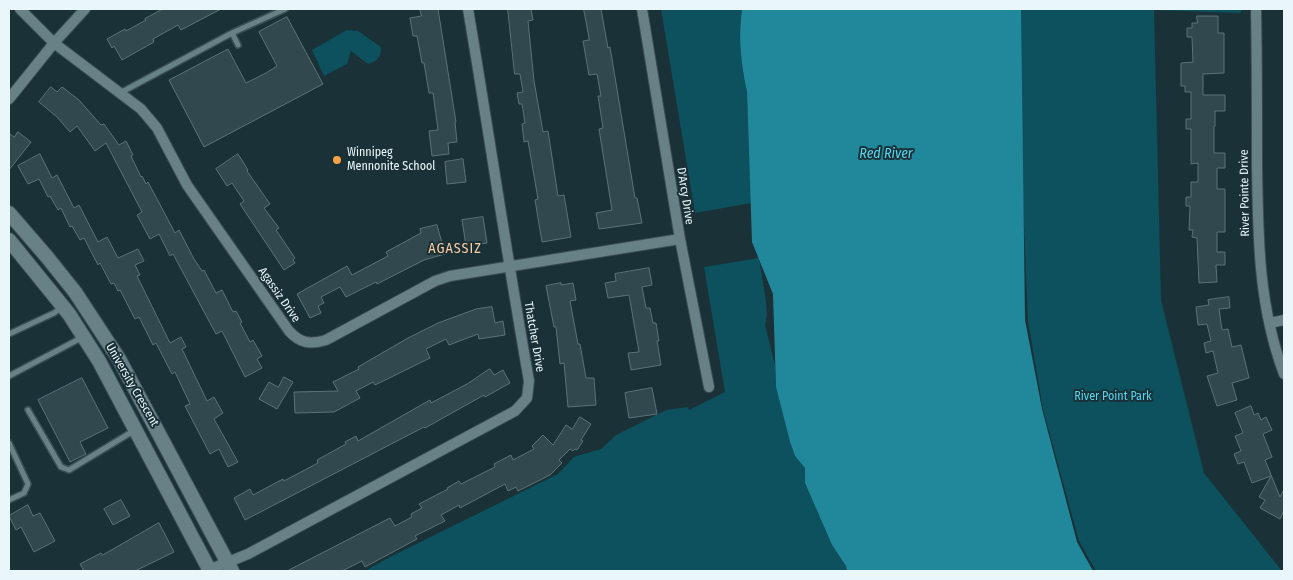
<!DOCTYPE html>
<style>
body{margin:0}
#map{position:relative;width:1293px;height:580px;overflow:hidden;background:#1a3137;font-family:"Fira Sans Condensed",sans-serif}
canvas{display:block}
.frame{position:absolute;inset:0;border:10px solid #e9f7fa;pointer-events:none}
</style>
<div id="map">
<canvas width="1293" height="580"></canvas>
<div class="frame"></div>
</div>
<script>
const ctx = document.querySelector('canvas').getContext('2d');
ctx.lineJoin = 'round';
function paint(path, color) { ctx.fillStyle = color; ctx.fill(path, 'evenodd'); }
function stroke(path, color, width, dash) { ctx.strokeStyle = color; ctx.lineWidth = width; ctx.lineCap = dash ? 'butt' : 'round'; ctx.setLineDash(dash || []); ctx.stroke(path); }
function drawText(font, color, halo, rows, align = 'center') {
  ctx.font = font + ' "Fira Sans Condensed",sans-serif'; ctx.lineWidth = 4; ctx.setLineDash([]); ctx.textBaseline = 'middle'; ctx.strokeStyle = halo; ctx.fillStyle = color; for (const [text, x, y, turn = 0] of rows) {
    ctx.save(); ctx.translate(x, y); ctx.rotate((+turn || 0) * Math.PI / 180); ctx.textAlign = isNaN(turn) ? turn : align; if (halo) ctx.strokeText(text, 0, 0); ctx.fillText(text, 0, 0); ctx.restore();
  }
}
paint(new Path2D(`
 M661,9H742L740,25L743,73L747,92L751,203L695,213Z
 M1015,9H1241V13L1154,10L1161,300L1204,473L1282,571H1096L1079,541L1043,409L1028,321Z
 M347,30L358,31L381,47C381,57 378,61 368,64L351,51L347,64L324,76L312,50Z
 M759,258L766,301L767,315L765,325L775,365L776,387L790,442L795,456L805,468V483L832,545L846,566L847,571H365L388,558L558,474L574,457L601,449L616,435L666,410L688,407L689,410L725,392L704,267Z`), '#0c515d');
paint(new Path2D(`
 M742,9H1021L1025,320L1042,409L1077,542L1093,571H847L846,566L832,545L805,483V468L795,456L790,442L776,387L773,294L752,242L747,92C741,65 738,36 742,9Z`), '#21889b');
const building = new Path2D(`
 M163,9H221L181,30L178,25L153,39L154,42L122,60L114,46L112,48L107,39L125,29L126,31L146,20L145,19Z
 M420,9H438L456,122H455L457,142L448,143L449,154L432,156L429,131L438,130L433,93H429L424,63H422L417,36H413L410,18L421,16Z
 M508,9H531L533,20L528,21L534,81L543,132L548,131L558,196L564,195L571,237L542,242L535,200L538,199L528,141L524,142L522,124L525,123L522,104H519L517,93L523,92L520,74H515Z
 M584,9H601L608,48L610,47L635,198H637L642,223L599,229L596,213L612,210L599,129L603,128L598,96H601L597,74L589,75L583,41L589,40Z
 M1197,16H1218V33H1224V73L1203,74V95H1225V111H1215V126H1214V153H1225V168H1217V189H1225V232H1217V252H1225V265H1216L1217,282L1199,283L1197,238L1192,237L1193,230H1189L1190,206H1186V197H1191V182H1198V163L1191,164V129H1186V119H1191V92H1185V86H1181V63L1193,62L1192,37H1187V28H1192V23H1197Z
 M287,17L323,84L204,147L169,80L228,49L246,83L266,73L277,66L259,32Z
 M51,87L57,92L62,87L79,100L101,125L104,124L119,145L126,141L133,155L131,156L141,177L142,176L146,184L148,182L175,233L179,230L194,259L202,271L204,270L216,293L222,290L233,312L236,311L242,322L240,323L250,342L253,340L262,356L257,359L262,368L245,377L222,331L216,334L173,254L170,256L159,234L150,239L137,215L142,212L106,143L95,151L77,126L70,132L57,117L39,102Z
 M18,132L31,142L9,170V133L14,137Z
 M40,154L52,178L57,175L74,208L79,205L98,242L107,237L118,258L138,249L144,261L135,265L140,275L137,276L170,343L181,337L186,347L182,349L207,401L214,397L223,413L214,419L238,462L228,467L219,449L210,454L185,406L190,404L175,372L172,374L156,343L153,345L139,317L135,319L120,290L118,291L114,283L111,284L100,263L98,265L84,238L80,240L72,226L70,227L61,208L58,210L50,196L48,197L39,179L28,184L18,166Z
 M238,154L248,170L247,171L270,204L264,208L279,228L276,230L295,258L293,260L295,263L284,270L240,204L244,201L232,183L227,186L216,169Z
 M463,159L466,182L447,184L445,162Z
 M483,217L487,243L466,246L462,220Z
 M437,225L445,254L424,260L377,284L376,282L346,297L340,287L321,297L324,303L318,306L321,313L310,318L297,294L347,266L352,275L388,256L386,252L421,233L420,229Z
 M649,268L652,285L642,287L646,308H650L653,323H656L659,341H657L661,365L631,370L628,353L639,352L629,295L608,298L605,283L616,281L615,274Z
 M561,283V285L573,283L576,300L570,301L578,344H580L586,378H594L596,405L568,407L564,363L560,364L556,327H554L546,286Z
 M1229,297L1230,308L1219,309L1222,330L1228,329L1232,347L1241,345L1249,378L1232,383L1237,400L1217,406L1207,376L1218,373L1213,351L1206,353L1204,343L1211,341L1207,324L1198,325L1196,307L1209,305L1208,300Z
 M492,307L495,323L503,321L505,335L479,339L478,334L449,345L446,339L426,349L430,358L375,385L373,382L356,391L360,398L334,412L295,413L294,392L338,391L333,382L359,369L358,367L408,338L438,323L476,309Z
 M490,369L494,375L503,370L510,383L485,397L484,395L425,428L424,427L245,520L234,498L250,489L253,495L283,479L284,481L318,463L317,460L346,444L345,442L356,436L358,441L430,400L431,403L467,384Z
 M284,377L293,382L277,409L259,399L269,382L278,387Z
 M82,378L108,428L80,442L86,454L70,462L38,400Z
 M652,388L657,414L629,418L625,393Z
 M1251,406L1254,415L1258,413L1261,420L1266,417L1272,430L1263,434L1272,457L1265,460L1280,497L1284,489V511L1280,519L1260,508L1265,500L1259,497L1271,476L1252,483L1244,462L1238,464L1234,454L1241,451L1235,436L1243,433L1235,413Z
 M580,417L591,424L581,440L583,441L577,450L575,449L573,451L570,449L559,460L562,463L550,475L518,491L516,487L508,491L505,484L460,508L459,505L441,515L445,521L415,536L417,539L365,567L362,561L342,571H287L390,518L395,526L412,517L411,514L422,508L419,504L448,489L447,488L459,481L461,484L495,467L494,464L511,455L513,460L534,449L532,446L543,435L553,445L566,425L572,429Z
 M121,500L130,516L113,525L104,509Z
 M28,505L33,516L40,513L55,541L34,552L21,527L16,530L9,516Z
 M159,523L174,552L135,571H84L80,564L101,553L102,555Z`);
paint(building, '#31494e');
stroke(building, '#5a7379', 1);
const lane = new Path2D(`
 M232,33L238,45
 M120,93L232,33L285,9
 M9,334L54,313L62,307
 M9,376L83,337
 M28,410L61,467L69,470L135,430
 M9,443L28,484L24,493L9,500`);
const street = new Path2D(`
 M20,9L54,43L141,109L157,128L187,185L289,331C300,343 310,345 326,340L435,281L450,276L680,239
 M642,9L680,239L709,387
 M1256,9C1257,61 1257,112 1257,164C1258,236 1258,305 1284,374
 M9,99L54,43L85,9
 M1270,323L1284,320
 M206,571L248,554L515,411L527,398L529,381C507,257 489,133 468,9`);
const secondary = new Path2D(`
 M9,213L47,257L75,292L119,359L232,571
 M9,240L69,314L99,361L210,571`);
stroke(lane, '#3a4e53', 8);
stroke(street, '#3a4e53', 12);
stroke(secondary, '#3a4e53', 16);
stroke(lane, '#688187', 5);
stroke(street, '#688187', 10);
stroke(secondary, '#688187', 14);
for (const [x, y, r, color] of [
 [337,160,5,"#f7a148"]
]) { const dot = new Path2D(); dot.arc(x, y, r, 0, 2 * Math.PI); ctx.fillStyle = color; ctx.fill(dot); stroke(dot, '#1a3137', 2); }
drawText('12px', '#e9f7fa', '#1a3137', [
 ["Winnipeg",347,153],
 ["Mennonite School",347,167]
], 'left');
drawText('12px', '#e9f7fa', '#1a3137', [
 ["River Pointe Drive",1245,193,-91],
 ["D'Arcy Drive",685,196,81],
 ["Agassiz Drive",279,295,55],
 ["Thatcher Drive",534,337,80],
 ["University Crescent",132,385,60]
]);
drawText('12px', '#55d5f0', '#1a3137', [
 ["River Point Park",1113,397]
]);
drawText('italic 14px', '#57d7f1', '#1a3137', [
 ["Red River",886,154]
]);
ctx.letterSpacing = '1px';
drawText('14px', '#fecda1', '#1a3137', [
 ["AGASSIZ",455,249]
]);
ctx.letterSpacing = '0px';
</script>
